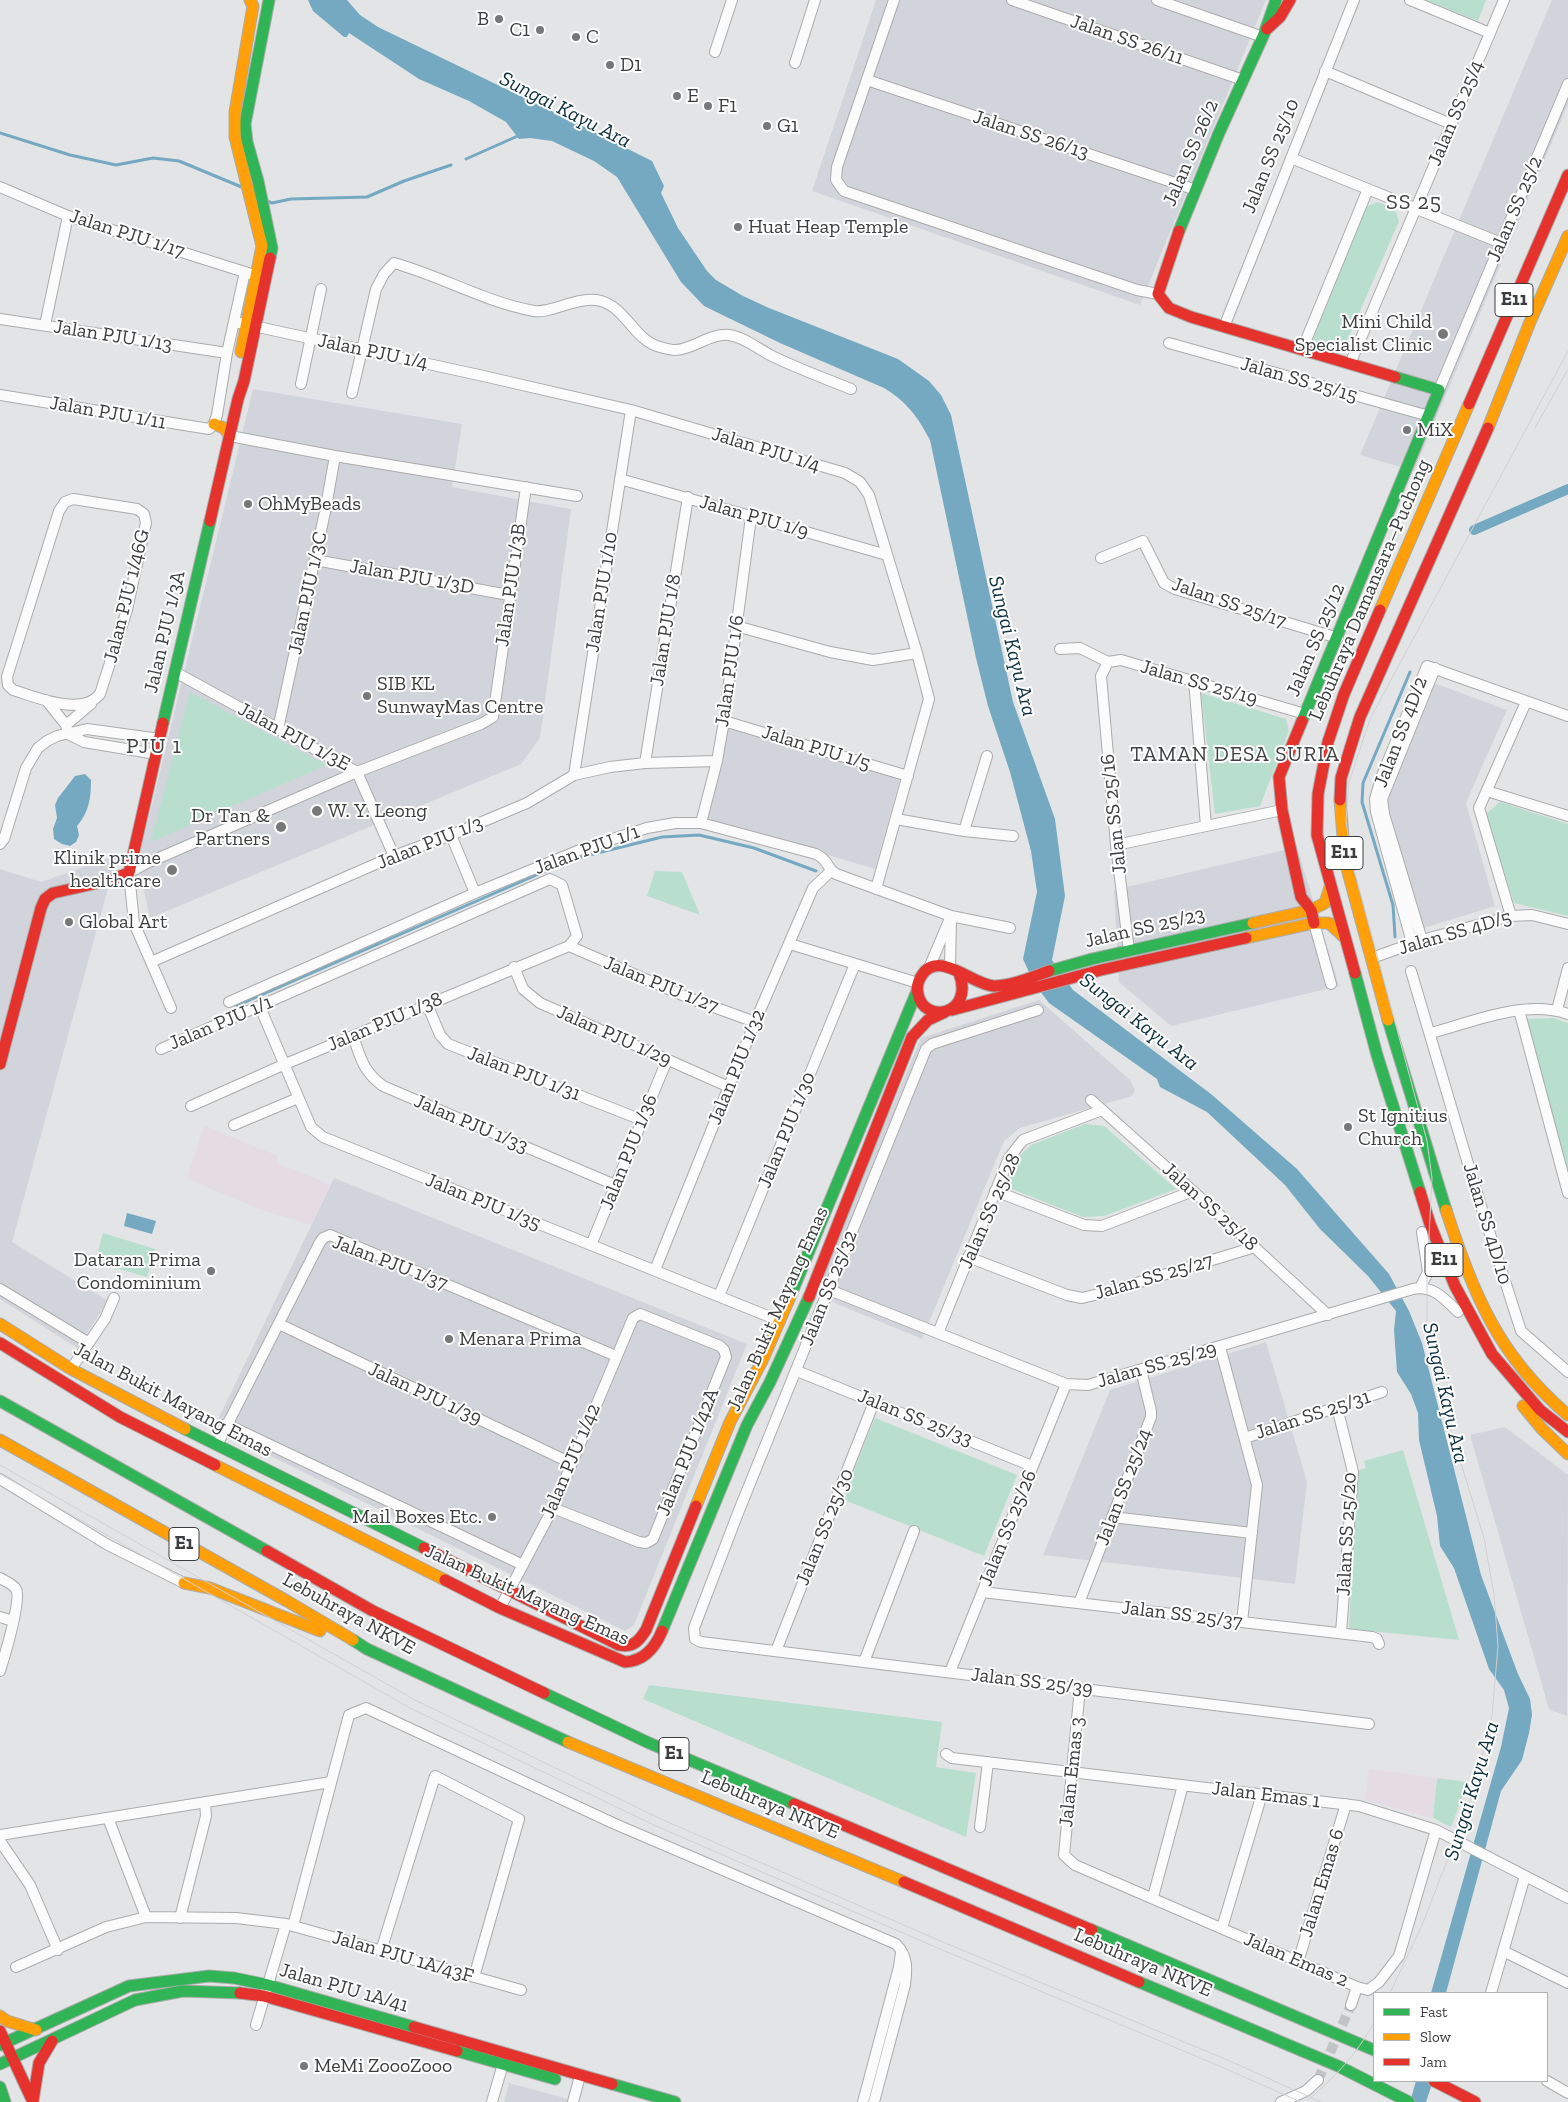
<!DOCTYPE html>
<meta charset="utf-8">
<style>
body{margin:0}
#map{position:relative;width:1568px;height:2102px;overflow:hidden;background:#e3e4e6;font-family:"Zilla Slab",serif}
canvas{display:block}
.legend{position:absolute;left:1373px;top:1992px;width:175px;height:90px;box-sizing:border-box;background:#fff;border:1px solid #b1b1b2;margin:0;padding:6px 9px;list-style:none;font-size:15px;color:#3c3d3e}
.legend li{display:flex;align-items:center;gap:10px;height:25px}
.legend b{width:25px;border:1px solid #b1b1b2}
</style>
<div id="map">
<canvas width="1568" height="2102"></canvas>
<ul class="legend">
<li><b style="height:6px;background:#30b455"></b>Fast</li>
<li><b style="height:6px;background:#ff9f0a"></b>Slow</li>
<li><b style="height:6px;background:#e5322d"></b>Jam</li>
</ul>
</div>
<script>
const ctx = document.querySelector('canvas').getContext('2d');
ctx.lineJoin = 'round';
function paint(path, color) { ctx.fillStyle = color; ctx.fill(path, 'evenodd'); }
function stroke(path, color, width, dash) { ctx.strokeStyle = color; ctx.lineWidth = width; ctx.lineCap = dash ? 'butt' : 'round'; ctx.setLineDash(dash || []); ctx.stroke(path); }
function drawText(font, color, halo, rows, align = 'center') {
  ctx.font = font + ' "Zilla Slab",serif'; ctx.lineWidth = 4; ctx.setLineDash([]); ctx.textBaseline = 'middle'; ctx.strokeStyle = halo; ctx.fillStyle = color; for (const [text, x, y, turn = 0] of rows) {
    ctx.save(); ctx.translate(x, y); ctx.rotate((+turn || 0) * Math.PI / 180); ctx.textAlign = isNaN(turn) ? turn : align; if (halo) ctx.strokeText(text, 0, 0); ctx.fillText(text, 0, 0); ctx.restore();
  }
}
paint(new Path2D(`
 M876,0H1266L1140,305L812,191Z
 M1552,0H1568V104L1414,471L1360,455Z
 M253,389L462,424L452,487L571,509L540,738L521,764L150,918L138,862Z
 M1426,680L1507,710L1466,803L1495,906L1414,931L1379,796Z
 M727,728L900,779L875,869L706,819Z
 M1297,847L1339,986L1171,1026L1119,982L1114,890Z
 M117,855L12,1242L108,1301L77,1348L0,1299V869L41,882Z
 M1039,1000L1130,1080L1135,1090L1132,1096L1020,1128L1004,1141L922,1339L813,1294L921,1038Z
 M334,1178L747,1344L634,1625L625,1631L214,1428Z
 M1266,1342L1307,1482L1295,1584L1043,1555L1110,1390Z
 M1505,1427L1568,1475L1567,1716L1549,1709L1470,1435Z
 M509,2083L579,2102H504Z`), '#d1d5db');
paint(new Path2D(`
 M204,1126L278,1156L276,1163L331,1185L311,1225L258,1209L187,1178Z
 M1369,1769L1437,1778L1433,1818L1365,1800Z`), '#e5dbe3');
paint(new Path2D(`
 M1426,0H1486L1478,21Z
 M1377,202L1394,208L1399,221L1344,348L1332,353L1311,344L1366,207Z
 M190,692L326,765L151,842Z
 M1201,693L1286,719L1289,731L1260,806L1215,814Z
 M1500,802L1568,824V916L1514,903L1486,814Z
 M655,871L682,872L700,915L647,896Z
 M1554,1018L1568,1023V1170L1524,1019Z
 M1085,1124L1104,1126L1176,1189L1104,1216L1083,1217L1004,1186L1014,1161L1031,1145Z
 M103,1233L155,1249L147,1277L95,1262Z
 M875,1418L1017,1475L984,1556L842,1499Z
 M1403,1450L1459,1640L1349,1629L1357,1471L1366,1468L1364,1461Z
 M649,1685L942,1722L936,1767L976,1773L966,1837L643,1699Z
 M1437,1778L1468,1782L1451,1827L1433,1818Z`), '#b8decd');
paint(new Path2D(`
 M308,0H347L360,15L378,27L601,135L603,130C613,134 623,137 626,148L652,161L664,186L661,193L678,228L707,271L716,280L743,296L769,308L898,359L929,381L941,395L951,415L1013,702L1055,819L1065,896L1052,960L1073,990L1211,1094L1297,1169L1389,1274L1409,1311L1422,1343L1481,1575L1518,1674L1530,1699L1532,1715L1529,1733L1522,1760L1501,1791L1446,1993H1431L1501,1747L1509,1708L1504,1690L1489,1669L1454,1568L1440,1546L1437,1516L1419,1440L1418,1413L1411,1394L1397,1372L1394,1330L1396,1311L1368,1276L1320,1229L1285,1185L1207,1112L1160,1087L1157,1079L1049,1003L1034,983L1023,959L1037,892L1031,851L1010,772L988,706L976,658L930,440C917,416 908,403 884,388L780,343L704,306L681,282L617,177L594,161L552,141L530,138L519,139L506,122L469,101L419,79L349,33L347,37H344L313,11Z
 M85,774L91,780C91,798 89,812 77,826L79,835L76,842L70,846L62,844L54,839L53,829L57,818L55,805L58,798L75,776Z
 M127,1213L156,1221L152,1234L124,1226Z
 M1416,2081H1433L1426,2102H1410Z`), '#75a9c1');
stroke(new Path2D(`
 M0,133L70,155L116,165L153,158L179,161L244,188
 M466,159L520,135
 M267,201L272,203L291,199L367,197L404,181L451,165
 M1395,937L1393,905L1362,802L1363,783L1410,672
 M236,1006L573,859L662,837L699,835L754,848L816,871`), '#75a9c1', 3);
stroke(new Path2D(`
 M1474,530L1568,489`), '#75a9c1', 10);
stroke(new Path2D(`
 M1318,2080L1351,2005`), '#c2c3c4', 10, [10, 5]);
const street = new Path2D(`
 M894,0L837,167L836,180L844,191L1137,290L1158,294
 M1012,0L1243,80
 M1157,0L1263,37
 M1410,0L1490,33
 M715,52L732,0
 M795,63L815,0
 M1325,71L1451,124
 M867,80L1196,190
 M1291,158L1501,243
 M0,187L68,216L251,274
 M0,319L227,353
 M235,322L479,375L631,410L845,473L860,482L869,495L917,653L929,699L876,889
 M45,325L68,216
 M1224,327L1354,0
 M1169,343L1429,416
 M1302,350L1368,189
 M1350,364L1504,0
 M301,384L321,289
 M1439,390L1568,84
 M352,393L376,289L384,274L394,263C441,276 485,302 534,311C551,314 579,295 601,301C626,308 634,340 660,347C664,348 670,350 675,350C692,350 710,333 729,335C744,337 757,348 770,355C796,368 824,378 851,389
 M0,395L209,429L214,424L217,415L227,353L245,272
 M230,436L335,456L577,496
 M620,479L887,555
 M73,499L137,509L144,514L146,523L127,610L100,694C82,717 36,697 13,690L8,685L7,677L59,511L65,502Z
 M1101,558L1143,541L1164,583L1175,589L1338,638
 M315,560L509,595
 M736,626L830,652L873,660L917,653
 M1060,649L1080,648L1108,662
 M175,672L357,772L394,856
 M1194,680L1206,826
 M46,700L66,725L68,734
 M724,721L908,776
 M66,725L91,704
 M278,729L325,512L335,456
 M68,734L84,742L156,754
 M645,763L688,497
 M574,775L631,410
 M1487,791L1568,816
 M896,819L964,831L1013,836
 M701,823L717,761L724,721L751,517
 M964,831L987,756
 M451,835L475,893
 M0,844L4,839L26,768L38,748L47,741L57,736L87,729L160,739
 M1116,845L1282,810
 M1511,916L1479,808L1526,702
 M1314,923L1331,984
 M1422,940L1384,814L1382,799L1435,668
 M1412,943L1376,812L1375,799L1381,778L1427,666L1568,716
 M790,944L918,983
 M569,946L689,998L755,1022
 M1129,951L1116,845L1101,676L1108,662L1121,660L1305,714
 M1372,958L1422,940L1511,916L1532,915L1568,924
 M151,962L394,856L451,835L527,803L574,775L610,767L645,763L717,761
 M514,967L523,989L540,1003L729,1087
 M950,967L951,919
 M929,968L951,916
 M1411,971L1474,1184L1521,1331L1568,1372
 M229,1002L475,893L582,849L647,828L675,823H701L816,854C830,861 826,868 836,874L951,916L1010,928
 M427,1004L440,1035L448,1044L642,1120
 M260,1007L311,1127L323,1137L780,1321
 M171,1008L134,923L129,873L145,864L357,772L481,724L493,717L526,487
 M1038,1010L932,1044L926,1049L738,1513L694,1628L695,1639L701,1642L1369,1724
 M1519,1010L1568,1193
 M1557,1010L1568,968
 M1431,1033C1473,1022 1525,999 1568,1014
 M353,1036C361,1059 363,1071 383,1086L615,1185
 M161,1049L550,879L562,885L577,936L569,946L283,1065L191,1106
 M1091,1100L1224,1219L1328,1315
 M234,1125L298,1098
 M995,1191L1084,1225L1102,1226L1193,1191
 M591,1245L667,1060
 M968,1257L1067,1295L1082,1298L1107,1292L1255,1247
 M655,1270L755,1022L813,888L831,871
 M822,1287L1066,1384L1088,1385L1413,1289C1433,1285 1445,1299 1458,1312
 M1420,1288L1428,1272L1422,1232
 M0,1289L89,1343
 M719,1296L855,964
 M279,1324L571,1463
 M938,1333L1009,1158L1023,1140L1102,1110
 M1220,1347L1257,1485L1242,1622
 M71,1369L105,1319L114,1298
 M797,1371L1032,1466
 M1337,1407L1353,1472L1341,1633
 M226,1424L523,1565
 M1245,1438L1382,1392
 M217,1445L319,1244L323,1238L330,1235L616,1356
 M0,1479L108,1545L184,1583
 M1112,1517L1252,1533
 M0,1578C5,1581 13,1584 16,1589C22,1599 4,1658 0,1671
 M982,1592L1372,1637L1377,1639L1379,1644
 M1079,1603L1151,1417V1411L1141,1370
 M500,1608L553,1508L633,1318L640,1314L720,1346L724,1350L726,1357L653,1539L646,1543L639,1542L553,1508
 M0,1617L13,1621
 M776,1651L874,1402
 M864,1662L914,1531
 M950,1672L1066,1384
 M1080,1688L1064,1855L1075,1865L1357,1987L1368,1990L1379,1982L1399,1956L1436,1830
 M946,1754L952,1758L1359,1806L1436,1830L1568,1898
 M108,1818L146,1917
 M980,1827L988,1762
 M0,1835L331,1782
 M0,1841L30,1885L58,1950
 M1153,1897L1183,1785
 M180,1918L206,1816L205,1802
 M293,1926L349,1715L366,1708L615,1824L896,1944C908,1956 907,1969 905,1985L874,2102
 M1222,1928L1262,1794
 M381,1951L435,1776L519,1819L474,1977
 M1503,1951L1568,1983
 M1298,1962L1346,1804
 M16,1967L106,1927L146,1917L236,1918L286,1924L521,1990
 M1491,1993L1525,1876
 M1351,2005L1357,1987
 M256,2025L286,1924
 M1547,2081L1568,2093
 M492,2102L503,2064
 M573,2102L580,2076
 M863,2102L899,1967L901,1953
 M1281,2102L1306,2091L1318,2080`);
const fast = new Path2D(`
 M269,0L245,124L247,142L258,181L272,248L270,258
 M1179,231L1219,133L1264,34L1276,0
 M1302,721L1439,390L1395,377
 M163,723L210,521
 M1049,971L1092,959L1253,923
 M1355,973L1377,1055L1420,1192
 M1388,1020L1446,1210
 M790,1297L917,991
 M0,1401L267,1551
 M185,1429L424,1548
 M662,1631L747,1425L770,1382L809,1297
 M353,1640L367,1649L568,1742
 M544,1693L649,1743L794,1804
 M1092,1930L1374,2050
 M1139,1982L1338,2066L1409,2102
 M0,2045L129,1986L209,1976L234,1978L268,1985L414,2027
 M457,2051L555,2079
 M0,2064L135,2000L183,1991L240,1993
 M612,2084L675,2102
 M0,2087L5,2102`);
const slow = new Path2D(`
 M241,352L262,246L235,137V112L253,6L250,0
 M214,424L224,428L230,436
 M1488,428L1530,322L1568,236
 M1380,610L1469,404
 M1340,800L1345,861L1388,1020
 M1253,923L1311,910L1325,903L1330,887
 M1246,938L1314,923H1329L1344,937
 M1446,1210C1474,1295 1498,1356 1568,1415
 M0,1324L71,1369L185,1429
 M1523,1406L1542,1429L1568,1454
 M0,1440L287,1601L353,1640
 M215,1465L445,1580
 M696,1506L730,1422L763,1359L790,1297
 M184,1583L210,1588L320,1631
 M568,1742L904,1882
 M0,2016L7,2021L36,2030`);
const jam = new Path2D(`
 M1267,29L1280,17L1290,0
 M1179,231L1158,294L1169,308L1191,317L1395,377
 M1469,404L1568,175
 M210,521L238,399L244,381L270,258
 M1302,721L1279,777L1282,810L1301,897L1311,910L1314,923
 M1340,800L1341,778L1360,717L1488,428
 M959,973C975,1015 924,1025 918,994C916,987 918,981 922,975C939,949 972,985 994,986C1012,986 1032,977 1049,971
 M1355,973L1317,835L1318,794L1328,742L1344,694L1380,610
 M952,1010L1101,970L1246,938
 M0,1064L41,908L45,899L53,893L107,881L129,873L163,723
 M1420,1192L1430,1224L1455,1286L1492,1354L1540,1410L1568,1432
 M809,1297L912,1037L928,1020L945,1012
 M0,1343L120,1417L215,1465
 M424,1548L619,1645C633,1648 639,1641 646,1630L696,1506
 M267,1551L373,1611L544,1693
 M445,1580L500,1608L625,1662C644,1661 655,1648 662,1631
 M794,1804L1092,1930
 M904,1882L1139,1982
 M240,1993L264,1996L457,2051
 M414,2027L612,2084
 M0,2031L33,2102
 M1434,2081L1475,2102
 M33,2101L39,2063L52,2041`);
stroke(street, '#aaabac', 12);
stroke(fast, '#aaabac', 13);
stroke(slow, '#aaabac', 13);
stroke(jam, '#aaabac', 13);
stroke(street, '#fbfbfb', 10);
stroke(fast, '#30b455', 11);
stroke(slow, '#ff9f0a', 11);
stroke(jam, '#e5322d', 11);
stroke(new Path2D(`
 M1535,428L1568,369
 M0,1465L415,1700L661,1819L938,1940L1223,2058L1321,2102
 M0,1474L410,1708L656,1826L933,1946L1217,2065L1301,2102
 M1390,1993L1423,1923L1474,1791L1492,1716L1498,1646L1494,1594L1484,1538L1435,1379L1427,1332V1275L1432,1178L1427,1141L1352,862L1346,821L1349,782L1370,719L1568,351
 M1308,2100C1337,2075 1355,2056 1374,2023`), '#d0d0d2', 1);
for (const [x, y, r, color] of [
 [499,19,5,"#767779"],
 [540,30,5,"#767779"],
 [576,37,5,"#767779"],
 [610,65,5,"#767779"],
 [677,96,5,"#767779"],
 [708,106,5,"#767779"],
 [767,126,5,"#767779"],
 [738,227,5,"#767779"],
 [1443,334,6,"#767779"],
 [1407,430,5,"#767779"],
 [248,504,5,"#767779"],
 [367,696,5,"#767779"],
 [317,811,6,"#767779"],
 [281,827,6,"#767779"],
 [172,870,6,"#767779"],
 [69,922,5,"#767779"],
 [1348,1127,5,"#767779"],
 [211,1271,5,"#767779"],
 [449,1339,5,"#767779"],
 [492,1517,5,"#767779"],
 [304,2066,5,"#767779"]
]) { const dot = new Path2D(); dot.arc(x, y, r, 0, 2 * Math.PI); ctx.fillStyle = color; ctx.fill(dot); stroke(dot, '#fff', 2); }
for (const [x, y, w] of [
 [1514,300,38],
 [1344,853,38],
 [1444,1260,38],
 [184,1544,30],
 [674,1754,30]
]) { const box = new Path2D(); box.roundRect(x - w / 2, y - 16.5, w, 33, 4); ctx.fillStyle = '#fff'; ctx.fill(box); stroke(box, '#3c3d3e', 1); }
drawText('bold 19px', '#3c3d3e', null, [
 ["E11",1514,300],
 ["E11",1344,853],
 ["E11",1444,1260],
 ["E1",184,1544],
 ["E1",674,1754]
]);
drawText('20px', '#3c3d3e', '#fff', [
 ["B",489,19,"right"],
 ["C1",530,30,"right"],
 ["C",586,37],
 ["D1",620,65],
 ["E",687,96],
 ["F1",718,106],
 ["G1",777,126],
 ["Huat Heap Temple",748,227],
 ["Mini Child",1432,322,"right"],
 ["Specialist Clinic",1432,345,"right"],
 ["MiX",1417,430],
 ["OhMyBeads",258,504],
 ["SIB KL",377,684],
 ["SunwayMas Centre",377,707],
 ["W. Y. Leong",328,811],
 ["Dr Tan &",270,816,"right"],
 ["Partners",270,839,"right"],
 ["Klinik prime",161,858,"right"],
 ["healthcare",161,881,"right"],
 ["Global Art",79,922],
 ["St Ignitius",1358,1116],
 ["Church",1358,1139],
 ["Dataran Prima",201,1260,"right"],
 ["Condominium",201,1283,"right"],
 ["Menara Prima",459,1339],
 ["Mail Boxes Etc.",482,1517,"right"],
 ["MeMi ZoooZooo",314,2066]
], 'left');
drawText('20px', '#3c3d3e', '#fff', [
 ["Jalan SS 26/11",1127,40,19],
 ["Jalan SS 25/4",1456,113,-67],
 ["Jalan SS 26/13",1031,135,18],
 ["Jalan SS 26/2",1191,153,-67],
 ["Jalan SS 25/10",1271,156,-68],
 ["Jalan SS 25/2",1515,209,-67],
 ["Jalan PJU 1/17",127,234,18],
 ["Jalan PJU 1/13",113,336,9],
 ["Jalan PJU 1/4",373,352,12],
 ["Jalan SS 25/15",1299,380,16],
 ["Jalan PJU 1/11",108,413,10],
 ["Jalan PJU 1/4",766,450,17],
 ["Jalan PJU 1/9",754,517,16],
 ["Jalan PJU 1/3D",412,577,10],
 ["Jalan PJU 1/3B",511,585,-82],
 ["Lebuhraya Damansara–Puchong",1370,590,-67],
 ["Jalan PJU 1/10",602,592,-81],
 ["Jalan PJU 1/3C",308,593,-78],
 ["Jalan PJU 1/46G",127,596,-76],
 ["Jalan SS 25/17",1229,603,19],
 ["Jalan PJU 1/8",666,630,-81],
 ["Jalan PJU 1/3A",165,632,-77],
 ["Jalan SS 25/12",1316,640,-67],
 ["Jalan PJU 1/6",730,671,-82],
 ["Jalan SS 25/19",1199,683,16],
 ["Jalan SS 4D/2",1401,732,-69],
 ["Jalan PJU 1/3E",294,737,28],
 ["Jalan PJU 1/5",816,748,17],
 ["Jalan SS 25/16",1114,814,-96],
 ["Jalan PJU 1/3",430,843,-22],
 ["Jalan PJU 1/1",587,850,-20],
 ["Jalan SS 25/23",1145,928,-13],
 ["Jalan SS 4D/5",1455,933,-16],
 ["Jalan PJU 1/27",661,985,22],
 ["Jalan PJU 1/38",385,1022,-23],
 ["Jalan PJU 1/1",221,1023,-23],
 ["Jalan PJU 1/29",614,1036,24],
 ["Jalan PJU 1/32",737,1067,-68],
 ["Jalan PJU 1/31",524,1074,21],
 ["Jalan PJU 1/33",471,1124,23],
 ["Jalan PJU 1/30",787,1130,-68],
 ["Jalan PJU 1/36",629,1152,-68],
 ["Jalan PJU 1/35",483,1202,22],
 ["Jalan SS 25/18",1210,1207,42],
 ["Jalan SS 25/28",990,1211,-66],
 ["Jalan SS 4D/10",1487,1224,73],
 ["Jalan PJU 1/37",390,1263,21],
 ["Jalan SS 25/27",1154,1277,-16],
 ["Jalan SS 25/32",829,1288,-68],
 ["Jalan Bukit Mayang Emas",778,1309,-66],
 ["Jalan SS 25/29",1157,1365,-16],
 ["Jalan PJU 1/39",425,1394,25],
 ["Jalan Bukit Mayang Emas",173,1400,28],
 ["Jalan SS 25/31",1313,1415,-18],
 ["Jalan SS 25/33",915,1418,22],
 ["Jalan PJU 1/42A",688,1452,-68],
 ["Jalan PJU 1/42",571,1461,-67],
 ["Jalan SS 25/24",1124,1487,-69],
 ["Jalan SS 25/30",825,1527,-68],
 ["Jalan SS 25/26",1008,1528,-68],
 ["Jalan SS 25/20",1347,1534,-87],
 ["Jalan Bukit Mayang Emas",527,1595,24],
 ["Lebuhraya NKVE",349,1614,29],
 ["Jalan SS 25/37",1182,1615,7],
 ["Jalan SS 25/39",1032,1682,7],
 ["Jalan Emas 3",1072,1772,-84],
 ["Jalan Emas 1",1266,1795,7],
 ["Lebuhraya NKVE",770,1805,23],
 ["Jalan Emas 6",1322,1883,-73],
 ["Jalan PJU 1A/43F",403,1957,16],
 ["Jalan Emas 2",1296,1960,23],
 ["Lebuhraya NKVE",1143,1963,23],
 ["Jalan PJU 1A/41",344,1988,16]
]);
drawText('italic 21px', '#0c2f3e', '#fff', [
 ["Sungai Kayu Ara",565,110,27],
 ["Sungai Kayu Ara",1012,646,76],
 ["Sungai Kayu Ara",1139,1022,38],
 ["Sungai Kayu Ara",1445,1393,77],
 ["Sungai Kayu Ara",1472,1791,-73]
]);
ctx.letterSpacing = '1px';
drawText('21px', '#3f4143', '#fff', [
 ["TAMAN DESA SURIA",1235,755]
]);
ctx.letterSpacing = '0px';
ctx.letterSpacing = '1px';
drawText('22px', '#3f4143', '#fff', [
 ["SS 25",1414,203],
 ["PJU 1",154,747]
]);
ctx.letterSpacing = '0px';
</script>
